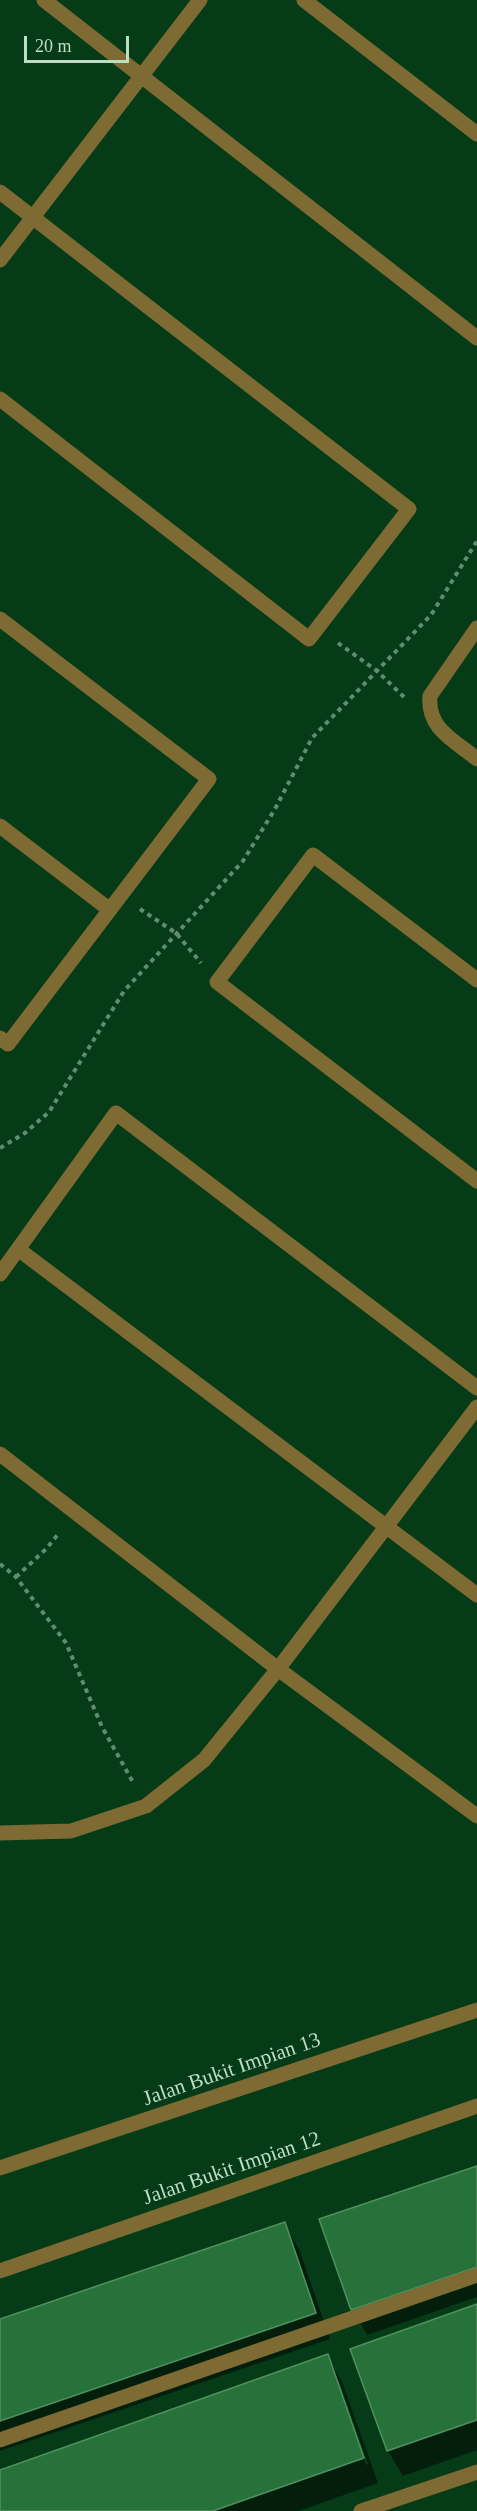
<!DOCTYPE html>
<style>
body{margin:0}
#map{position:relative;width:477px;height:2511px;overflow:hidden;background:#063b18;font-family:"Times New Roman",serif}
canvas{display:block}
.scale{position:absolute;left:24px;top:36px;width:105px;height:27px;box-sizing:border-box;border:3px solid #bddec2;border-top:0;padding-left:8px;font-size:18px;line-height:21px;white-space:nowrap;color:#bddec2;-webkit-text-stroke:4px #063b18;paint-order:stroke}
</style>
<div id="map">
<canvas width="477" height="2511"></canvas>
<div class="scale">20 m</div>
</div>
<script>
const ctx = document.querySelector('canvas').getContext('2d');
ctx.lineJoin = 'round';
function paint(path, color) { ctx.fillStyle = color; ctx.fill(path, 'evenodd'); }
function stroke(path, color, width, dash) { ctx.strokeStyle = color; ctx.lineWidth = width; ctx.lineCap = dash ? 'butt' : 'round'; ctx.setLineDash(dash || []); ctx.stroke(path); }
function drawText(font, color, halo, rows, align = 'center') {
  ctx.font = font + ' "Times New Roman",serif'; ctx.lineWidth = 4.5; ctx.setLineDash([]); ctx.textBaseline = 'middle'; ctx.strokeStyle = halo; ctx.fillStyle = color; for (const [text, x, y, turn = 0] of rows) {
    ctx.save(); ctx.translate(x, y); ctx.rotate((+turn || 0) * Math.PI / 180); ctx.textAlign = isNaN(turn) ? turn : align; if (halo) ctx.strokeText(text, 0, 0); ctx.fillText(text, 0, 0); ctx.restore();
  }
}
paint(new Path2D(`
 M477,2167V2297L367,2335L353,2309Z
 M284,2224L299,2249L330,2339L0,2451V2321Z
 M477,2305V2450L403,2476L388,2451L352,2350Z
 M327,2356L342,2382L378,2483L299,2511H0V2472ZM336,2381H339L368,2464L366,2465Z`), '#0007');
const building = new Path2D(`
 M477,2166V2267L351,2310L319,2219Z
 M285,2222L316,2313L0,2421V2319Z
 M477,2304V2420L387,2451L350,2349Z
 M328,2354L364,2458L213,2511H0V2470Z`);
paint(building, '#27713b');
stroke(building, '#51915f', 1.5);
stroke(new Path2D(`
 M338,643L377,671L404,697
 M140,909L176,933L201,963
 M0,1148L25,1133L49,1112L124,991L243,861L275,809L312,738L431,615L477,541
 M0,1564L16,1577L66,1643L102,1727L134,1784
 M16,1577L46,1549L59,1533`), '#618c6d', 4, [4.5, 4.5]);
stroke(new Path2D(`
 M44,0L477,338
 M304,0L477,134
 M0,192L409,509L309,639L0,399
 M0,260L200,0
 M0,619L209,779L8,1044L0,1038
 M477,628L430,696C427,729 454,740 477,759
 M0,826L110,910
 M477,980L313,855L217,982L477,1181
 M18,1249L477,1595
 M0,1274L116,1113L477,1388
 M0,1454L278,1669L477,1816
 M0,1833L71,1831L146,1806L204,1760L278,1669L477,1407
 M0,2168L477,2010
 M0,2271L477,2106
 M0,2440L477,2275
 M361,2511L477,2472`), '#7e6a33', 15);
drawText('21px', '#bddec2', '#063b18', [
 ["Jalan Bukit Impian 13",232,2070,-19],
 ["Jalan Bukit Impian 12",232,2169,-19]
]);
</script>
